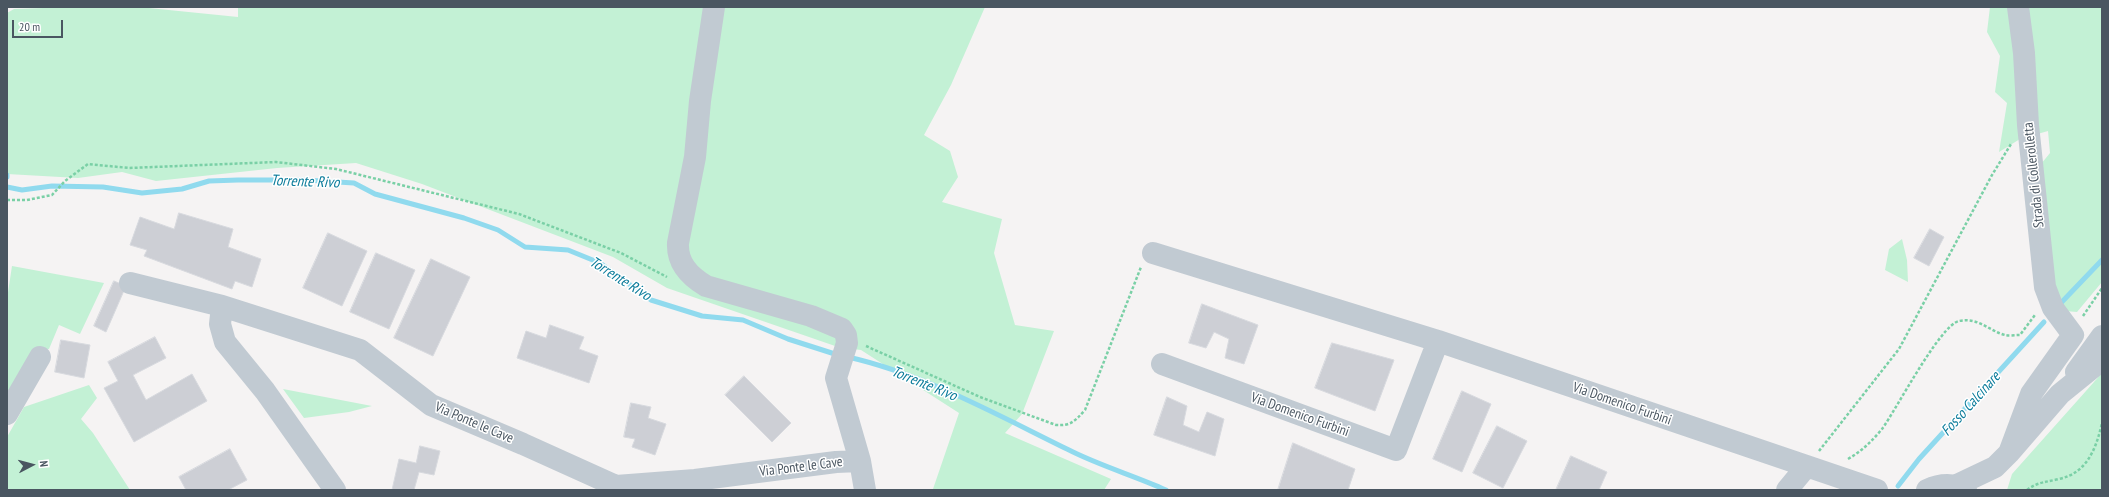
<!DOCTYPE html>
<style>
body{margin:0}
#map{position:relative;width:2109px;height:497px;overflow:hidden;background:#f5f3f3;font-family:"PT Sans Narrow",sans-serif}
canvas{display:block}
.frame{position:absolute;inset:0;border:8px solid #4a5661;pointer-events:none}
.north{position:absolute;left:12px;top:445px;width:40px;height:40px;-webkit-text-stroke:3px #fff;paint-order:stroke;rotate:84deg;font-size:11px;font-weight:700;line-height:16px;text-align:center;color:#4a5661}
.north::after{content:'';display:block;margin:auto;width:14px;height:18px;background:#4a5661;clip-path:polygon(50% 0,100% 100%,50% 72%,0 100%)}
.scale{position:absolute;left:12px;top:20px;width:51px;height:18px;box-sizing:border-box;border:2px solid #4a5661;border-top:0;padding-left:5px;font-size:12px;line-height:14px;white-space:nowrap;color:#4a5661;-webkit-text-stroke:3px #fff;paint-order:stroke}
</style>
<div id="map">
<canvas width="2109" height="497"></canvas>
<div class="frame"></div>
<div class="north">N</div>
<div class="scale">20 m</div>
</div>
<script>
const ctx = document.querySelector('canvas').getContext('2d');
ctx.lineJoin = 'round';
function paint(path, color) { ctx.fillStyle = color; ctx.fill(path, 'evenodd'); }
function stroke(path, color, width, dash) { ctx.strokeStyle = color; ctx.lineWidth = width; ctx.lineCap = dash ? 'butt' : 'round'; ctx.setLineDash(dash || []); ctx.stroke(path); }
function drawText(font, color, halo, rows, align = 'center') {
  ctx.font = font + ' "PT Sans Narrow",sans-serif'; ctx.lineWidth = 3; ctx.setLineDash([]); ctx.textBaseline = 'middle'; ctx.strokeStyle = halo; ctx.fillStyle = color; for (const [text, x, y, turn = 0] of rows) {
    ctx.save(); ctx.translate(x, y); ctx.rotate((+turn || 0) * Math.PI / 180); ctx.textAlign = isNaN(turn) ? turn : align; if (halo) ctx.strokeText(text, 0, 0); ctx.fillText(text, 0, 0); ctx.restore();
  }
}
paint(new Path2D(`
 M72,7H139L238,17V7H985L951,85L924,135L950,151L958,177L942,202L1002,219L994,253L1015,325L1054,331L1022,414L1005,433L1111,479L1104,490H935L933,489L959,413L861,350L838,347L667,288L613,257L422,184L356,163L277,168L156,181L122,172L78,178L7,174V13L14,9Z
 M1990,7H2102V282L2077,312L2065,311L2056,301L2041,164L2050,153L2048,131L2020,139L1999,152L2007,103L1995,92L2000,56L1987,32Z
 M1902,239L1907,260L1908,282L1885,270L1889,249Z
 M12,266L104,283L80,334L59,325L49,349L35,351L7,398V299Z
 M2102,373V490H2007L2012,474Z
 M89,385L97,398L81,419L93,433L130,490H7V437L24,407Z
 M283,389L372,406L349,412L304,418Z`), '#c3f1d5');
stroke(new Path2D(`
 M7,175V177
 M7,187L22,190L52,186L103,187L142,193L182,189L209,181L238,180H305L354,183L375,194L464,218L498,230L525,247L568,250L600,263L651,300L702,316L743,320L788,339L838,355
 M2059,305L2102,260
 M848,357C927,375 999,416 1071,451C1101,466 1135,476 1166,490
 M1898,486L1919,459L2044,322`), '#90daee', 5);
const building = new Path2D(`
 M179,213L233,229L228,247L261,259L252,287L235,281L232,289L144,256L147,250L130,245L140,217L174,229Z
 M1930,229L1944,237L1929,266L1914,258Z
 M328,233L367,251L342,306L303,288Z
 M376,253L415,270L389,329L350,312Z
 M431,259L470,277L433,356L394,338Z
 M114,281L126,286L106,332L94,326Z
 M1202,304L1258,325L1244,364L1225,358L1229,339L1214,332L1206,348L1189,343Z
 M550,325L584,337L579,349L598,356L589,383L517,358L526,331L546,338Z
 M155,337L166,358L133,375L146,400L192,374L207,401L134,442L104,388L118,381L108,362Z
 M61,340L90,345L84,378L55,372Z
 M1332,343L1394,360L1375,411L1315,388Z
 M744,376L791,423L772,442L725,395Z
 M1462,391L1491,404L1462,472L1433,459Z
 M1167,397L1187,406L1183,425L1199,432L1207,412L1224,419L1215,456L1154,435Z
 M631,403L651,407L648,418L666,424L655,455L632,447L635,439L624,437Z
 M1497,426L1527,441L1503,488L1473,473Z
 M1293,443L1355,469L1348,490H1278Z
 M420,446L440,451L434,475L419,472L414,490H392L399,459L416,463Z
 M230,449L247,480L228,490H186L179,477Z
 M1571,456L1607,472L1599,490H1556Z`);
paint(building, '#cdcfd5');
stroke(building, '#d7d9de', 1);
stroke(new Path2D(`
 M7,200H27L52,195L65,181L88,164L129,168L276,162L336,169L519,214L621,253L667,277
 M2083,316L2102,288
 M866,346L980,397L1056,425C1071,426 1075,421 1085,410L1141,267
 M1819,451L1899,349L1992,175L2011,144
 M1848,459C1862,451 1872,441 1882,429C1896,410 1940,325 1959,321C1979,317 1989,331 2005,335C2009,336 2015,335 2020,335L2035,315
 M2027,490C2037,482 2047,482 2059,479C2087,473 2096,449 2102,423`), '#7ad0a6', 2.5, [3, 2]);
stroke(new Path2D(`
 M714,7L700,101L695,157L678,243C677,263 689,276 706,286L811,316L842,329L846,335L847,343L836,378L860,461
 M1153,253L1438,341L1877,490
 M130,283L222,306L360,350L431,405L523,444L616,486L695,480L836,462L860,461L865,490
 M222,306L220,324L225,342L265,391L335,490
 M1162,364L1396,450L1438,341
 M2076,372L2102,336
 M7,414L40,357
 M2009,453L2031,394L2073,335L2053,308L2045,287L2028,125L2024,53L2018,7
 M1955,486L1995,467L2009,453L2060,394L2102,360
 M1787,490L1806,467
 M1927,490C1940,484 1953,483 1966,490`), '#c1cad2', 22);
drawText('14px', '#4a5661', '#fff', [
 ["Strada di Collerolletta",2034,175,-96],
 ["Via Domenico Furbini",1622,404,19],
 ["Via Domenico Furbini",1300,415,20],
 ["Via Ponte le Cave",474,423,23],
 ["Via Ponte le Cave",801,467,-7]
]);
drawText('italic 15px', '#0c7c9b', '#fff', [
 ["Torrente Rivo",305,182,2],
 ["Torrente Rivo",620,279,32],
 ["Torrente Rivo",924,384,22],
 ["Fosso Calcinare",1971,404,-48]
]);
</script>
